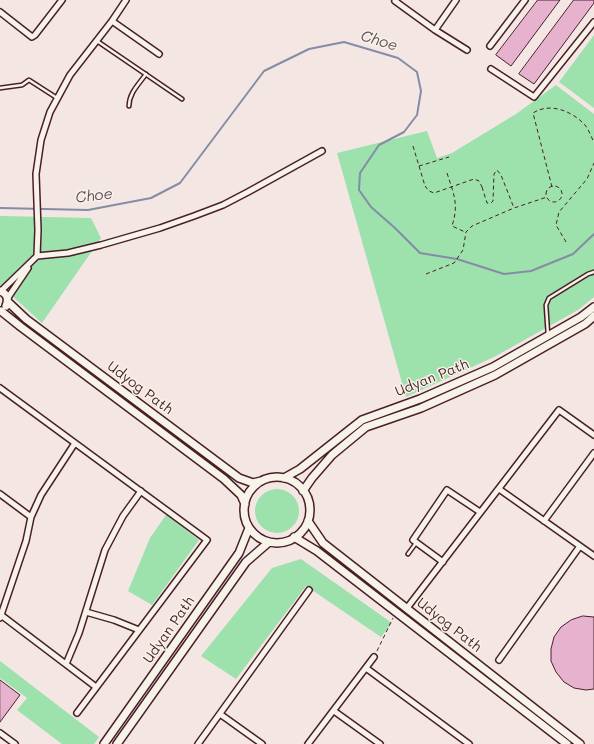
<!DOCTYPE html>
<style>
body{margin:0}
canvas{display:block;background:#f4e6e3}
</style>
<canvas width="594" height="744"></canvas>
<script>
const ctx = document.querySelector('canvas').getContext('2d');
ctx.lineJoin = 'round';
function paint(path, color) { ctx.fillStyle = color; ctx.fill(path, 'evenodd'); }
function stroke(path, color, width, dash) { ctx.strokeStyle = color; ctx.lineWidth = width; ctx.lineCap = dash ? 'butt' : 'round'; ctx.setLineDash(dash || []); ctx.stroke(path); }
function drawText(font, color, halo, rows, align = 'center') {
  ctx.font = font + ' Mali,sans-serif'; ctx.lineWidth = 3; ctx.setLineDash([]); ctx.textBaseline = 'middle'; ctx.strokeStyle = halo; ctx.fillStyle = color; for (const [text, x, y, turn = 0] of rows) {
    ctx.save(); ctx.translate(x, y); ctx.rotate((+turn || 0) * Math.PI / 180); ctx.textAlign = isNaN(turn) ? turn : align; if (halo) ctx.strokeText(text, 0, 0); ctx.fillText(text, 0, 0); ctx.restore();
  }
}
paint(new Path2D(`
 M594,35V108L559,82Z
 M556,85L594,114V297L578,310L494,357L406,397L337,153L427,131L437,158L452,153L516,114Z
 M0,216L91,218L101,238L42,323L10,294L0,289Z
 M255 511a22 22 0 1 1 44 0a22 22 0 1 1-44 0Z
 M166,515L199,540L152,605L128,591L150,538Z
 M301,559L392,623L381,637L306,586L236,679L201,656L272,568Z
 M0,661L99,737L94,744H62L17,710L27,698L0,678Z`), '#9de1ad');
stroke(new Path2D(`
 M0,208L88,210L151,198L180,183L264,71L309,49L344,42L398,58L417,72L421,91L417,115L404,132L379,145L360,173L359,190L371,207L395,228L420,253L457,259L504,274L531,271L573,254L594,234`), '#858ca5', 2);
const building = new Path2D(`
 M538,0H560L511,66L496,55Z
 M574,0H594V3L534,84L519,74Z
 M583,616L594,617V689L586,690L574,688L564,682L556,672L551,661V649L554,637L561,627L571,620Z
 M0,680L20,695L0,722Z`);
paint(building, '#e7b2cd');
stroke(building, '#4a1f2b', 1);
const lane = new Path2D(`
 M97,41L182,99
 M0,88L22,85L29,80L57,98
 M129,106C129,93 139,84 146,74
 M548,335L546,305L549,298L588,274L594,272
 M408,554L416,543`);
const street = new Path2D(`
 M396,0L395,1L435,30L467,50
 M0,12L32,37L35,35L62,0
 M112,21L159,54
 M435,30L456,0
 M490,46L525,0
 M491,69L534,97L594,22
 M37,256L68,253L101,245L160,228L194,216L223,205L248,192L322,151
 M1,291L37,256L38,230L36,174L41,140L50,112L70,75L112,21L126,0
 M7,299L28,268
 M0,388L207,540L77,713
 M499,489L594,556
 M0,494L31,517
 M544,521L594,453
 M443,562L413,540L447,490L480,512
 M407,608L559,410L594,435
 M86,612L114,620L139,630
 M1,615L96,687
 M0,618L26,541L31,517L41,495L75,443
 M499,660L580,546
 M66,664L79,633L105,550L123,516L141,491
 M366,668L469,744
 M334,711L380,744
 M220,714L262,744
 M0,733L15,744
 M198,744L309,590
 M308,744L374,657`);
const secondary = new Path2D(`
 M0,291C7,293 9,299 6,306
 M8,302L26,319L239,478L253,483L261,481
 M1,311L21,327L224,479L241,495L245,504
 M244 510a33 33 0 1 1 66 0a33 33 0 1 1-66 0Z
 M284,478L300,469L362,420L420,399L493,367L581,317L594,307
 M303,491L312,478L332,455L366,427L421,408L495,375L585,324L594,316
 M308,521L323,543L580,744
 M294,537L317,551L567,744
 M104,744L239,553L249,528
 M117,744L246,562L269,542`);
stroke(lane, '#4a1f2b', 5.5);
stroke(street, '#4a1f2b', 8);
stroke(secondary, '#4a1f2b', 10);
stroke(new Path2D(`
 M413,146L425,186
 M419,166L449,157
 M447,173C454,195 459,204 452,226L465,232
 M546 194a8 8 0 1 1 16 0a8 8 0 1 1-16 0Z
 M482,187L487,203H491L493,201L494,174L497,170L501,175L514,208
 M552,187L533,113C550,102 572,111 585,125C589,130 591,137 594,142
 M566,242L556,225L559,212L587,179L594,163
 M426,274L454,263L463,250L466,232L472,226L514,208L547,197
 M377,651L393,618`), '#4a1f2b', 1, [4, 3]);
stroke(lane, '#f7f3e8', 2.5);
stroke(street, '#f7f3e8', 5);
stroke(secondary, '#f7f3e8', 7);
stroke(new Path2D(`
 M425,186L429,191L434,193L474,179L479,181L482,187`), '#4a1f2b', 1, [4, 3]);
drawText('14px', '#4a1f2b', '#f7f3e8', [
 ["Udyan Path",432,378,-22],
 ["Udyog Path",140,388,37],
 ["Udyog Path",449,625,38],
 ["Udyan Path",169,630,-55]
]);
drawText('italic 15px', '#634c5e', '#f7f3e8', [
 ["Choe",379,41,17],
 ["Choe",94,196,-7]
]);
</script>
